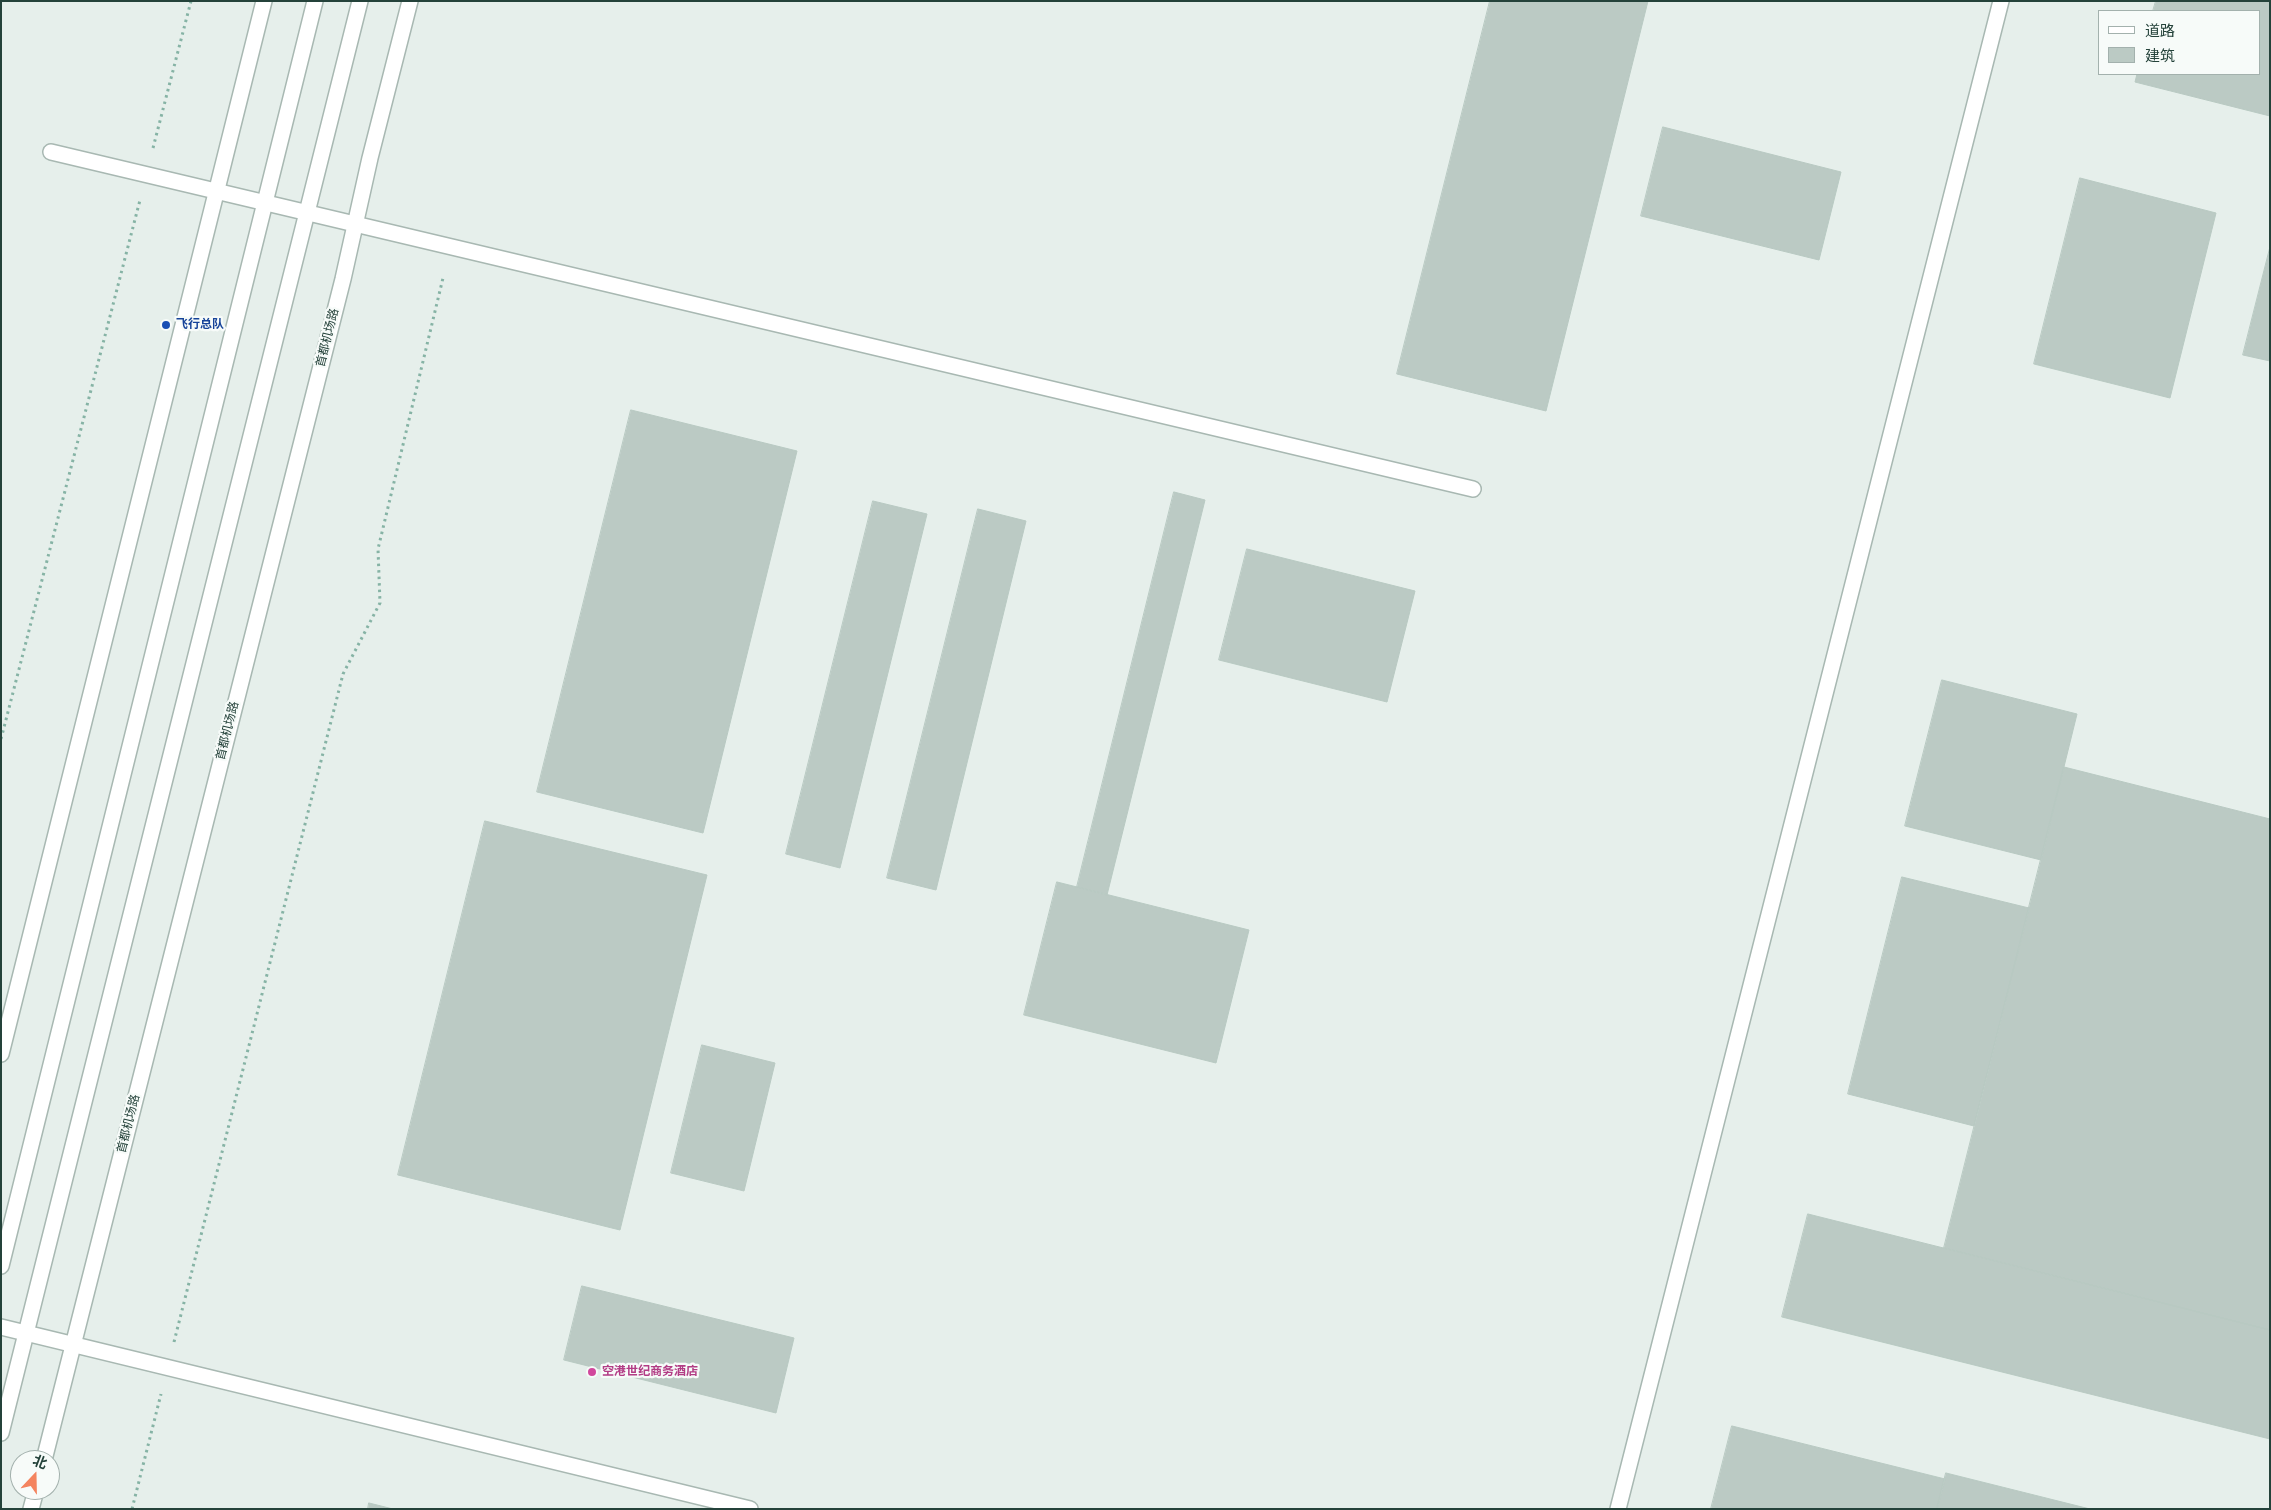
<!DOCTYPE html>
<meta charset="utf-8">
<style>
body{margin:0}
#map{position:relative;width:2271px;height:1510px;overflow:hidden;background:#e6efeb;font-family:Roboto,"Noto Sans SC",sans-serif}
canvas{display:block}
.frame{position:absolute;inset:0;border:2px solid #24423a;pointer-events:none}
.legend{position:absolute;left:2098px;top:10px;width:162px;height:65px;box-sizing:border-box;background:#f7fbf9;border:1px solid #a3b1ad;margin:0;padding:6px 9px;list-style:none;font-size:15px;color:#24423a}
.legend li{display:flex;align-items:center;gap:10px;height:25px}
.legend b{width:25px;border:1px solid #a3b1ad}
.north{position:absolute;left:10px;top:1450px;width:50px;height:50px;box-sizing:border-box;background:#f7fbf9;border:1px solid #a3b1ad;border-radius:50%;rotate:21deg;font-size:14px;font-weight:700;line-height:20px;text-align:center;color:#24423a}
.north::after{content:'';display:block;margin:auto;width:18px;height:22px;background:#f4845f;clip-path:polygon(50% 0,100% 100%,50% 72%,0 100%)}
</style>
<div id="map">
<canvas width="2271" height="1510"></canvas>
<div class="frame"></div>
<ul class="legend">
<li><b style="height:6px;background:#fff"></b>道路</li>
<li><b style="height:14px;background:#bbcac4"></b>建筑</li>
</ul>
<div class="north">北</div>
</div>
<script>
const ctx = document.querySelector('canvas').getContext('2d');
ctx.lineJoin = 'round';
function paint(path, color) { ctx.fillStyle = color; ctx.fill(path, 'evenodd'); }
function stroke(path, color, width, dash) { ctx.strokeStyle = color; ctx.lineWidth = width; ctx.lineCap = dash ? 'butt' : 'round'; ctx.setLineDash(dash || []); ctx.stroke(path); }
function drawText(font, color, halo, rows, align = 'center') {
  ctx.font = font + ' Roboto,"Noto Sans SC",sans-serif'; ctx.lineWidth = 4.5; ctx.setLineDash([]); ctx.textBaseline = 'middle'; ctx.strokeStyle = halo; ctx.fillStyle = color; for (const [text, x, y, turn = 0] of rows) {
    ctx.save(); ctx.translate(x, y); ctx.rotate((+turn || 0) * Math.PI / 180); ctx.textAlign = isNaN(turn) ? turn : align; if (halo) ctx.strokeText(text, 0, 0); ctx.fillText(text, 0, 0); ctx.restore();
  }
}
const building = new Path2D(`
 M1490,1H1648L1546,411L1397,374Z
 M2156,1H2270V116L2135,82L2137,74H2260V11H2153Z
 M1663,127L1841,172L1819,260L1641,216Z
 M2080,178L2216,213L2170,398L2034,364Z
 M2270,247V361L2243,355Z
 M631,410L797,451L703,833L537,792Z
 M1174,492L1205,500L1107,895L1077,887Z
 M873,501L927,514L840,868L786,854Z
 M978,509L1026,521L936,890L887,878Z
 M1247,549L1415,591L1387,702L1219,660Z
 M1942,680L2077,714L2041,860L1905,826Z
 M2064,767L2270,819V1330L1944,1248Z
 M485,821L707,875L620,1230L398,1175Z
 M1902,877L2029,908L1974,1126L1848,1094Z
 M1057,882L1249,930L1216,1063L1024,1015Z
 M702,1045L775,1063L744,1191L671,1173Z
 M1808,1214L2270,1330V1439L1782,1317Z
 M582,1286L794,1338L776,1413L564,1360Z
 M1732,1426L1945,1479L1937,1509H1711Z
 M1946,1473L2090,1509H1937Z
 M369,1503L393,1509H368Z`);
paint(building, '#bbcac4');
stroke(building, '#b8c9c2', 1);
const service = new Path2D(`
 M51,152L1473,489
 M1,1327L750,1509
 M1618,1509L2001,1`);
const minor = new Path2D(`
 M1,1054L264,1
 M44,1460L343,279L370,158L410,1
 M31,1509L36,1490`);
const tertiary = new Path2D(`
 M1,1266L315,1
 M1,1433L360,1`);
stroke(service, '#a8b8b2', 18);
stroke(minor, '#a8b8b2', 18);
stroke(tertiary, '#a8b8b2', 18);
stroke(new Path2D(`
 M153,148L191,1
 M1,739L140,200
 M174,1342L343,674L380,603L378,549L443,278
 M132,1509L161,1394`), '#86b3a5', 3, [2.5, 4]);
stroke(service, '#fff', 15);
stroke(minor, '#fff', 15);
stroke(tertiary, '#fff', 15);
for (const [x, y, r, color] of [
 [166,325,5,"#1a4fb4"],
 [592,1372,5,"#d1479c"]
]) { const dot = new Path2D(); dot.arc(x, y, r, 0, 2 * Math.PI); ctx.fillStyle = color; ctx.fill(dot); stroke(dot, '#f7fbf9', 2); }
drawText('bold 12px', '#164399', '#f7fbf9', [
 ["飞行总队",176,325]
], 'left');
drawText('12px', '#24423a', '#f7fbf9', [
 ["首都机场路",328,338,-76],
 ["首都机场路",228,731,-76],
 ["首都机场路",129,1124,-76]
]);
drawText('bold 12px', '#b23c85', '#f7fbf9', [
 ["空港世纪商务酒店",602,1372]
], 'left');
</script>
